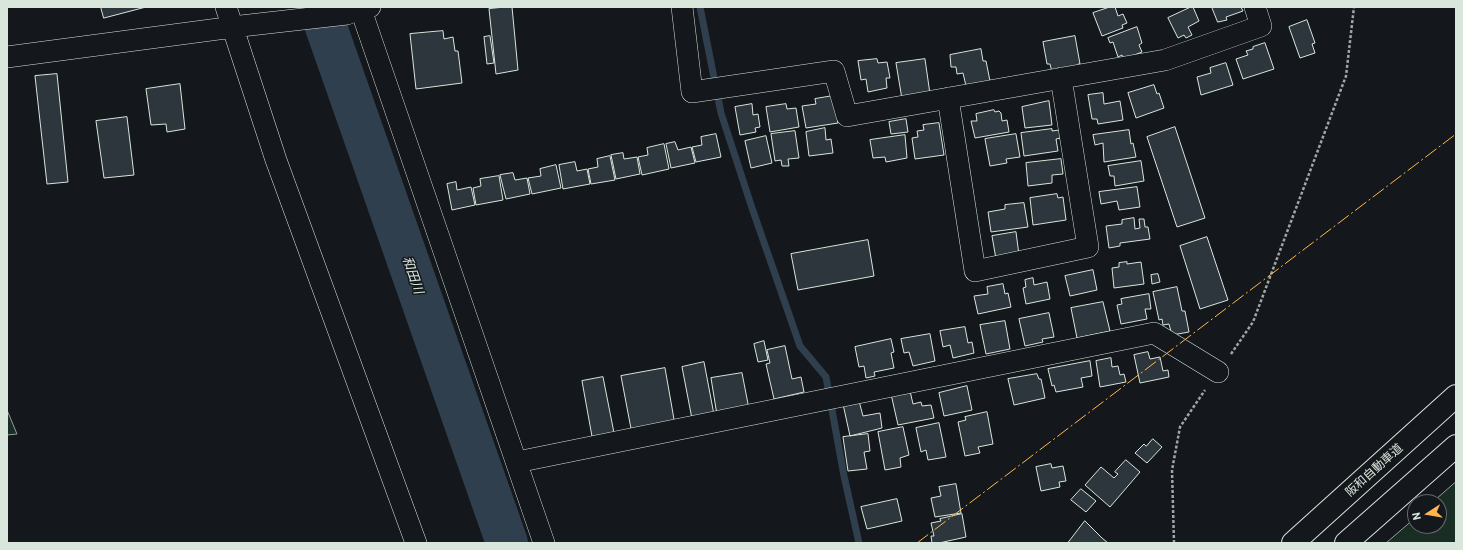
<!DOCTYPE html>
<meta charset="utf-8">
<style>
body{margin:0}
#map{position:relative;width:1463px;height:550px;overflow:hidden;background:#14181c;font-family:Barlow,sans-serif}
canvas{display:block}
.frame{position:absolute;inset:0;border:8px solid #d8e6dc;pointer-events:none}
.north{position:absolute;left:1407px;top:494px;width:40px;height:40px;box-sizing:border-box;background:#14181c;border:1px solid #626a69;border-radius:50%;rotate:258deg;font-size:11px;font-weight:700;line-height:16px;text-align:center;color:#d8e6dc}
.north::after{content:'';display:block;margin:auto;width:14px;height:18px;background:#ffb74d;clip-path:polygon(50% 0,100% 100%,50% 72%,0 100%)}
</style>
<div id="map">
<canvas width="1463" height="550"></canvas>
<div class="frame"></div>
<div class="north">N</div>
</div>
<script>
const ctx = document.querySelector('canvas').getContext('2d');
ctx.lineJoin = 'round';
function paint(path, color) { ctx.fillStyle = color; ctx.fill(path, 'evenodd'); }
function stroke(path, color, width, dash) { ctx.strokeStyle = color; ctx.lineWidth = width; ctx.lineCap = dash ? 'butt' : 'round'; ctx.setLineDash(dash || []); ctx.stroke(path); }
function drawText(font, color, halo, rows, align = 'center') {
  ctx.font = font + ' Barlow,"Noto Sans JP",sans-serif'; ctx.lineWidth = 3; ctx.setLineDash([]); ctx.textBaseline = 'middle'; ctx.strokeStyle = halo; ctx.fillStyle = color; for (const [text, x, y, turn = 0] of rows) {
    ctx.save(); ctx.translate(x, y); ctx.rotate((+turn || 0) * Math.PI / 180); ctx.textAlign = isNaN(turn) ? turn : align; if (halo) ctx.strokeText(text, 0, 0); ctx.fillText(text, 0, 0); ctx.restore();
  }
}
const green = new Path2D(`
 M7,410L17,434L7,435Z
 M1456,482V543H1386L1415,518V526H1439V502H1433Z`);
paint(green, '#1a2d24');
stroke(green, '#939e99', 1);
stroke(new Path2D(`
 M700,7L721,113L752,208L800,346L826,377L844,476L859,543`), '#2f3f4d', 7);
stroke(new Path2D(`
 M319,7L507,543`), '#2f3f4d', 42);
const building = new Path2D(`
 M101,7H146L104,18Z
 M505,7H512L518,70L496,74L489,9Z
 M1110,7H1115L1118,16L1123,14L1127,23L1122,25L1123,28L1102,36L1093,13Z
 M1191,7H1193L1199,21L1188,27L1192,35L1186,38L1184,35L1178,38L1168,18Z
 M1212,7H1241L1243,11L1226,17L1227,20L1218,22Z
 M1307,20L1315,43L1312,44L1315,53L1300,58L1289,27Z
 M1137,27L1142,43L1139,45L1142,52L1124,59L1122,55L1118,57L1113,42L1110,43L1108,38Z
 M443,31L444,39L453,37L455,51H458L462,83L416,89L410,34Z
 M490,36L494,63L487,64L484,37Z
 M1075,36L1080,64H1078V68L1052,72L1050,64H1047L1043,42Z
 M1265,43L1274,69L1243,79L1236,59L1248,55L1246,51L1253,49V47Z
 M981,49L983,61H986L990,81L966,86L963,73L957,74L956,67H951L950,55Z
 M877,59L878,63L887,62L890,78H886L887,88L868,92L866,79L861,80L858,61Z
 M925,59L930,94L902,99L896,63Z
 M1226,63L1233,85L1201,95L1197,77L1211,73L1210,68Z
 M57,74L68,182L47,184L35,76Z
 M180,84L185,129L167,132L166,124L151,125L146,89Z
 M1154,85L1157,94L1159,93L1164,108L1136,118L1128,93Z
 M1103,93L1104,104L1120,101L1123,120L1098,124L1097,119H1092L1088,95Z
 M833,96L836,108L838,123L806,128L802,106L816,104L815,99Z
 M1049,101L1052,125L1025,128L1022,107Z
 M752,104L753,115L758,114L760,127L755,128L756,132L740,135L735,107Z
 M786,104L787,109L796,108L799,127L770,132L766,107Z
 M994,110L995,112L999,111L1001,113L1002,121L1007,120L1009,132L975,138L971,121H977L976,114Z
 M127,117L134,175L104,178L96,121Z
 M906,119L908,132L891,134L889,122Z
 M939,123L944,155L915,159L912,138L918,137L917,131L924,130L923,125Z
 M1175,127L1205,218L1177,227L1147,137Z
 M825,128L826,140L831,139L833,153L809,156L806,132Z
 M1052,129V131L1059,130L1061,138L1056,139L1058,151L1024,156L1021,133Z
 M1129,130L1131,144L1133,143L1136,157L1104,162L1103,143L1095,145L1093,135Z
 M795,131L799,158L788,159L789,166H782L781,160L775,161L771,134Z
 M716,134L721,157L696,162L692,147L702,145L701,137Z
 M1016,134L1020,157L1006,159L1007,163L990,166L985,139Z
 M905,135L907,158L886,162L885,157L873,158L870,140Z
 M766,136L772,163L751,168L745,141Z
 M675,142L678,150L691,147L695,163L671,168L666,144Z
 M664,144L669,169L642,175L638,157L648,155L647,148Z
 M623,153L624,159L637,157L640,174L616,179L611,155Z
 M610,156L615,180L591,184L588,169L598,167L597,159Z
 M1061,159L1063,174L1052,175V183L1028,186L1026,163Z
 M1141,161L1144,181L1115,186L1114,176H1110L1108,166Z
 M575,162L577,171L587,169L590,184L563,189L559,165Z
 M556,165L561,188L532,194L528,178L541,176L540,169Z
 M513,173L515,180L527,178L530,194L506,199L500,175Z
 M499,176L503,200L476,205L473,188L481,186L480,179Z
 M456,182L457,190L471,187L475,205L452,210L447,184Z
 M1137,187L1140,207L1119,210L1117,201L1101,204L1099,192Z
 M1057,194L1058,198L1063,197L1066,220L1033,225L1030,198Z
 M1024,203L1028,227L991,232L988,212L1005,209V205Z
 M1134,218L1135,229L1140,228L1139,219H1144L1145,227H1148L1150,239L1120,243V246L1109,248L1106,226L1122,224V220Z
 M1016,232L1019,255L996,259L992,236Z
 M1207,237L1228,300L1200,309L1180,246Z
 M868,240L874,276L798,290L791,254Z
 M1127,262V264L1141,262L1144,284L1114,288L1112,268L1119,267V263Z
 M1093,270L1097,290L1070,296L1065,276Z
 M1158,274L1160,282L1152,284L1151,275Z
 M1033,278L1034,285L1047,282L1050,299L1026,304L1023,288L1026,287L1025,280Z
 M1003,284L1005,294L1008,293L1011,307L978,314L974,296L988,294L987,287Z
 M1177,287L1182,311H1185L1189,332L1172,335L1169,324L1163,325L1162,319L1159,320L1153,292Z
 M1149,294L1151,309H1145L1147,319L1121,324L1117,305L1122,304L1121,299Z
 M1103,302L1110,331L1077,338L1071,308Z
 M1049,313L1054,337L1042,339L1043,342L1025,346L1019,319Z
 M1005,321L1010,349L986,354L980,325Z
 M965,327L968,343L972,342L974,353L953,358L950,345L943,347L940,331Z
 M930,334L935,361L913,366L909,352L904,353L901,339Z
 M891,339L894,352L891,353L894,368L874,372L875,376L866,378L864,366L859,367L855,347Z
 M764,341L768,360L758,362L754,344Z
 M785,346L792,379L801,377L804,392L774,399L766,364L770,363L767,350Z
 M1148,352L1150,359L1160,357L1163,371L1168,370L1169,377L1140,383L1134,355Z
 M1111,358L1112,367L1118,366L1120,375L1124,374L1126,382L1100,387L1096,361Z
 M1090,361L1092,376L1081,378L1083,387L1056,392L1054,385L1052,386L1048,369Z
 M704,362L715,420L693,424L682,367Z
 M665,368L675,425L632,434L621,376Z
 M742,373L749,409L717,415L711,378Z
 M1037,374L1039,379H1041L1045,398L1014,405L1008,379Z
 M603,377L615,438L593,442L582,381Z
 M967,386L972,410L944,416L939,393Z
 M910,391L913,404L921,402L922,406L931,405L934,418L898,425L891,394Z
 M859,401L863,416L880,413L882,428L850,436L843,404Z
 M987,412L993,444L978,447L980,453L965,456L958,422L966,420L965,417Z
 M939,423L946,457L928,460L926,450L921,452L916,428Z
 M903,427L909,455L900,458L901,467L885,470L878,432Z
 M868,434L870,451L864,452L867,469L848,471L843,437Z
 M1153,439L1162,447L1147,463L1135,453L1144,444L1146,446Z
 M1126,460L1140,472L1110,507L1085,485L1101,467L1114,478L1118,474L1115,472Z
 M1051,464L1052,468L1063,466L1066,481L1059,482L1060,487L1041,491L1036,467Z
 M956,484L961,513L935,517L931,498L941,496L939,487Z
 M1081,489L1096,501L1086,512L1071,500Z
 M897,499L902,521L867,529L861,507Z
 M962,514L966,537L939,543H932L931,536H934L931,523L941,521L940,519Z
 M1085,521L1102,538L1108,543H1068Z`);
paint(building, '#2c363c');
stroke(building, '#d8e6dc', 1);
const street = new Path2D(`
 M226,7L276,160L416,543
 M360,7L544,543
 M682,7L692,92L834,71L847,116L1165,60L1261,26L1255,7
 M7,57L241,26L347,14L361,8L370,7
 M948,98L975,271L1088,247L1061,78
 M517,462L1154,333L1218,372`);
const highway = new Path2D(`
 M1293,543L1456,396
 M1346,543L1456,446`);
stroke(street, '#d8e6dc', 22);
stroke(highway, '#d8e6dc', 24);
stroke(new Path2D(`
 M1231,354L1253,322L1346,76L1354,7
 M1174,543L1172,470L1180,427L1205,390`), '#9da8a2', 2.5, [3, 2]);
stroke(street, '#14181c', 21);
stroke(highway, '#14181c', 22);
stroke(new Path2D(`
 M917,543L1456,134`), '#ffb74d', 1, [14, 3, 2, 3]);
drawText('12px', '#d8e6dc', '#14181c', [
 ["阪和自動車道",1374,470,-42]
]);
drawText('italic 13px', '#d8e6dc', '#14181c', [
 ["和田川",413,275,71]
]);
</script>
